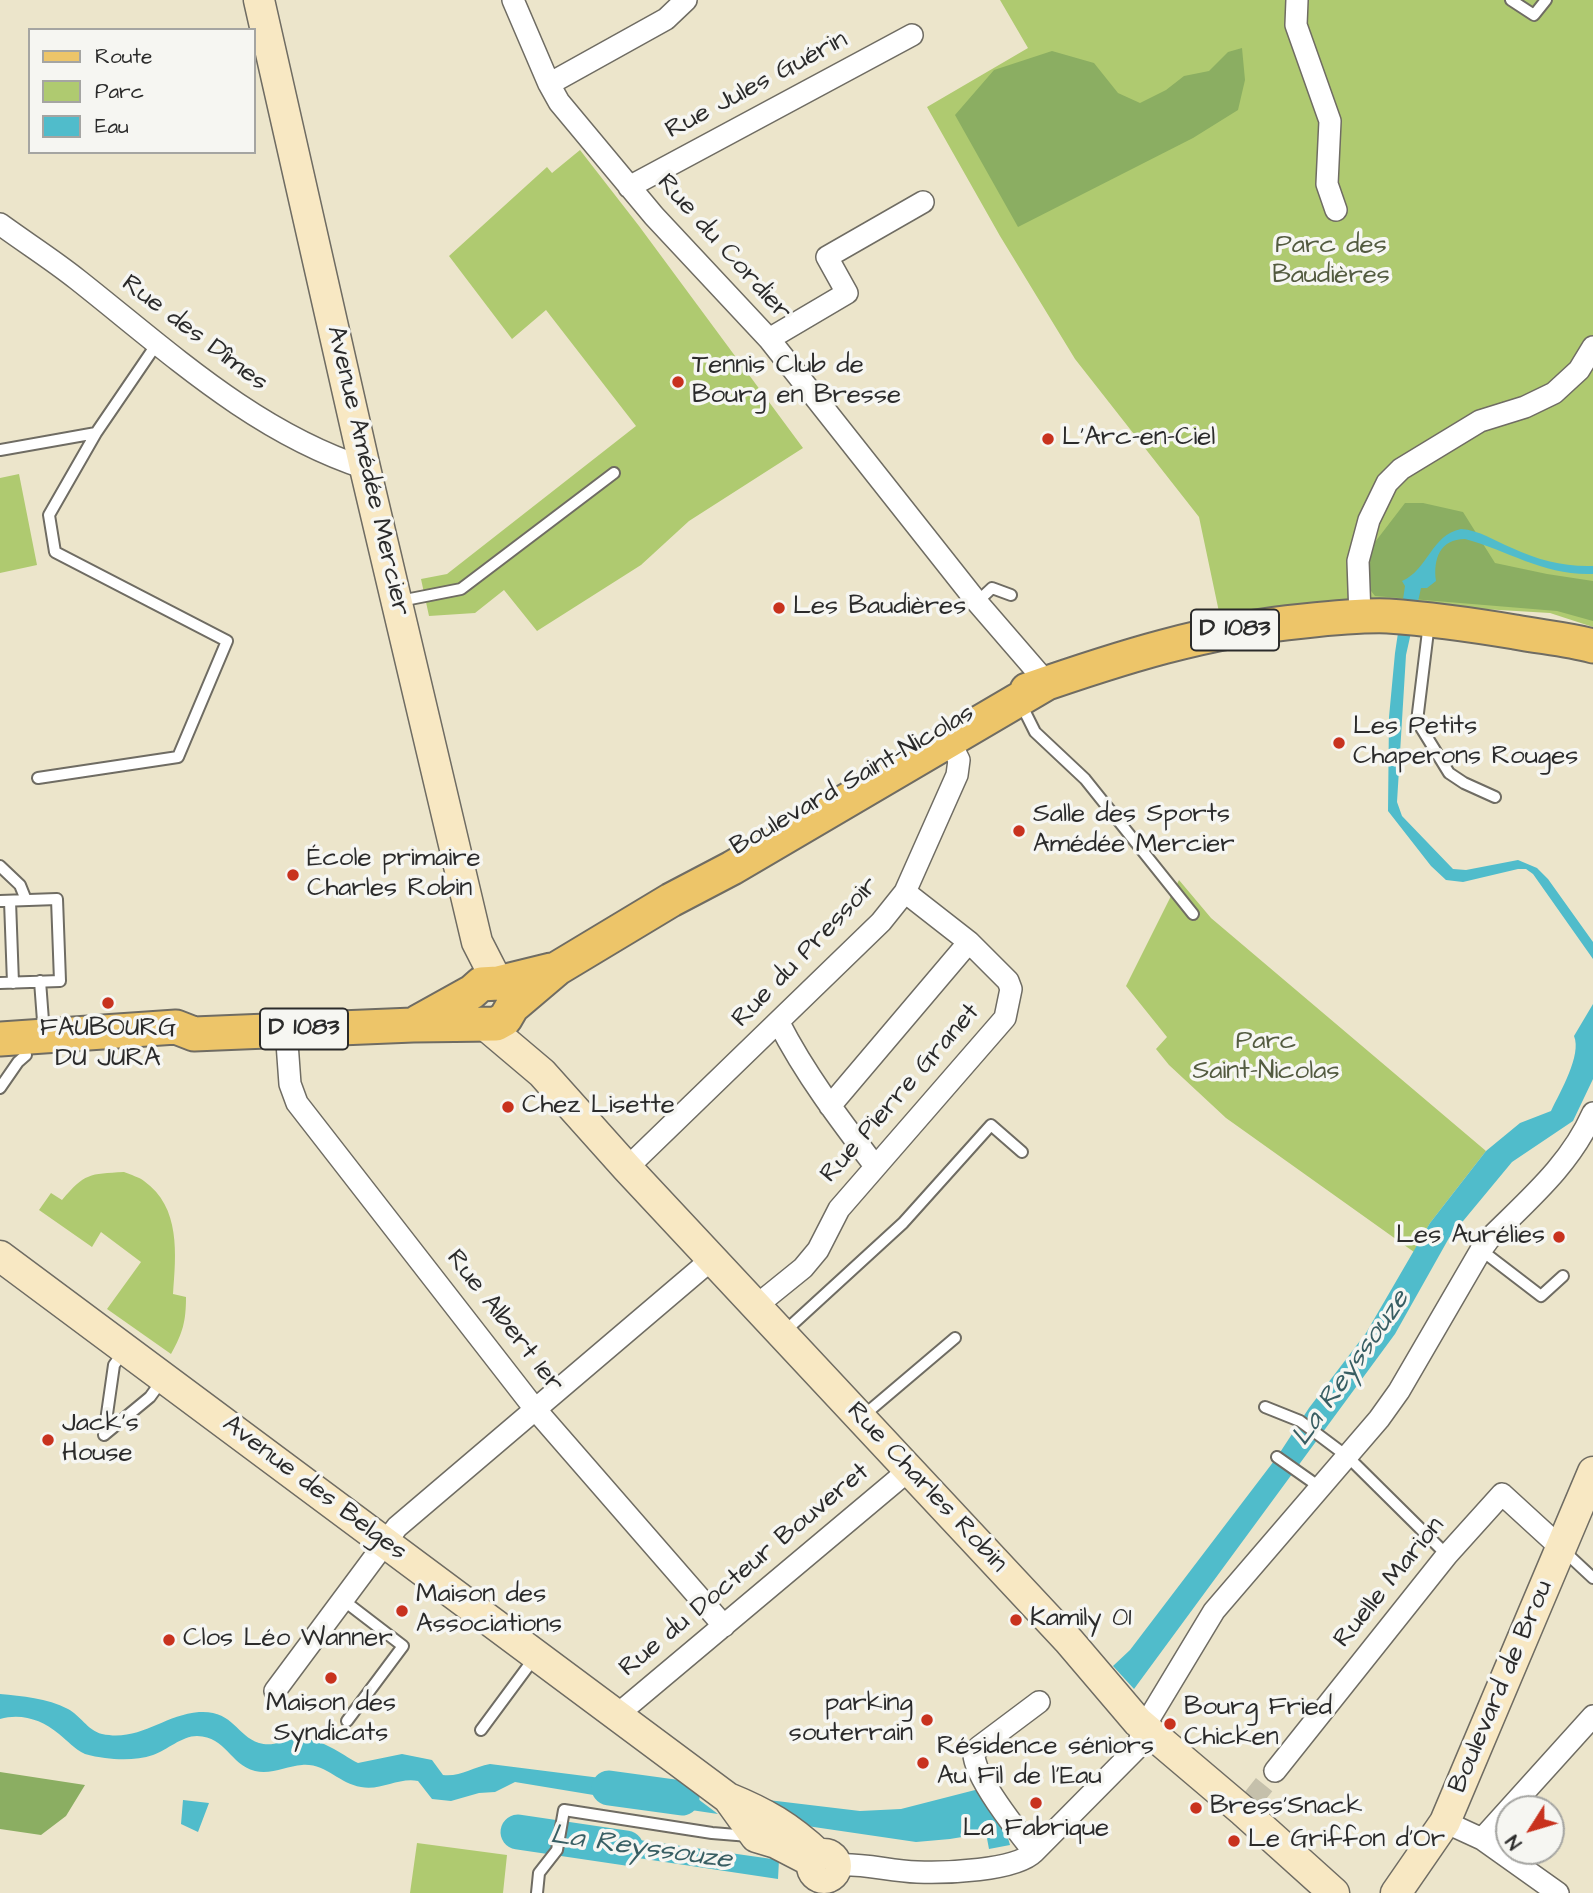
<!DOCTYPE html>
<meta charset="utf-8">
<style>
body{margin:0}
#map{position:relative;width:1593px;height:1893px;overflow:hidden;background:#ece5cb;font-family:"Architects Daughter",sans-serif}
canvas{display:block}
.legend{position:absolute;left:28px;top:28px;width:228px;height:126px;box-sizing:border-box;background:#f6f6f2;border:2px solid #a5a5a2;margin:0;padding:9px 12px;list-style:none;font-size:21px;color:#2b2b2b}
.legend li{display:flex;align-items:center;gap:14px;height:35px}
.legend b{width:35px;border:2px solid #a5a5a2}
.north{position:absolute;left:1495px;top:1795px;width:70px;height:70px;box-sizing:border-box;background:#f6f6f2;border:2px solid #a5a5a2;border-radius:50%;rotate:233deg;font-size:19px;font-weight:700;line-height:28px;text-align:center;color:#2b2b2b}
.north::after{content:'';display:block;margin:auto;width:24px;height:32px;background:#c8321e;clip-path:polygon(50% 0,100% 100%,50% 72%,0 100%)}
</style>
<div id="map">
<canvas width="1593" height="1893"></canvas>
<ul class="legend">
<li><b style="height:9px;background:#edc569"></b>Route</li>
<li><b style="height:19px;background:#afca70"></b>Parc</li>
<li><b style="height:19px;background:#50bccb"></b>Eau</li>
</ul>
<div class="north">N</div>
</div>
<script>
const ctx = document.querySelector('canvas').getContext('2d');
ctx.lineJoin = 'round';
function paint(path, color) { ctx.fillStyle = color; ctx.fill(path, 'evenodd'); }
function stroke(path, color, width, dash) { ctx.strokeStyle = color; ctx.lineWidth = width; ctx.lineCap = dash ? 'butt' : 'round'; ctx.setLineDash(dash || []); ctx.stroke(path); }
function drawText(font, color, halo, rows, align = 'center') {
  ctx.font = font + ' "Architects Daughter",sans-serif'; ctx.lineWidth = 7; ctx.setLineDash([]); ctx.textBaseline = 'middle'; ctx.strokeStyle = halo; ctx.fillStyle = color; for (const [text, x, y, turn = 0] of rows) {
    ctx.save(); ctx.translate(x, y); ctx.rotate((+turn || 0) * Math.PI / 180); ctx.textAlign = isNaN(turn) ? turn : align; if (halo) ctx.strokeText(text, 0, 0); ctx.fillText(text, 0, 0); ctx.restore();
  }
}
paint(new Path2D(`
 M1000,0H1593V627L1550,613L1381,603L1219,612L1199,517L1075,359L1000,236L927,107L1028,48Z
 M580,150L639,226L803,448L689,521L641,565L537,631L504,590L475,613L429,616L421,579L447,574L636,426L546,310L512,339L449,256L547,167L552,173Z
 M19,474L37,565L0,573V478Z
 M1179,880L1211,918L1486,1151L1430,1223L1414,1252L1226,1118L1169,1065L1156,1049L1167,1037L1126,986Z
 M124,1172C131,1175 139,1177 144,1181C181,1207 176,1255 173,1294L186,1297C186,1321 183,1333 171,1354L107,1309L141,1262L101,1232L92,1247L39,1210L51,1193L62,1200C85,1173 89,1174 124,1172Z
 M417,1843L507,1855L503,1893H410Z`), '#afca70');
paint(new Path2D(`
 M1242,48L1245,80L1238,110L1193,138L1018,227L955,115L994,70L1052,51L1094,63L1118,93L1140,103L1166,90L1184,76L1209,71L1228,52Z
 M1405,503H1423L1463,512L1495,563L1547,574L1593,581V621L1557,611L1375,596L1364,582L1372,546Z
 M0,1772L85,1785L66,1816L41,1835L0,1829Z`), '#8bae62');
paint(new Path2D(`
 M1461,529C1479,530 1495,541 1512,548C1538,560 1564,567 1593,566V574C1545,576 1509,551 1465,539C1440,539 1433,559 1436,581L1427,588H1421L1406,655L1397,802L1402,816L1453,869L1466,870L1518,860L1537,868L1548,879L1593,942V959L1533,874L1526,869H1518L1463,882L1446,880L1431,866L1388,811L1389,717L1395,653L1405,586L1402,581C1428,570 1431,535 1461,529Z
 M1593,1004V1079L1573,1121L1512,1162L1449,1238L1395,1334L1134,1689L1113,1666L1130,1650L1277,1457L1309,1408L1366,1333L1430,1223L1486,1151L1520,1123L1551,1111C1560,1092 1582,1055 1574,1036Z
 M0,1694C22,1696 47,1698 68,1709C80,1715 87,1730 102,1734C140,1742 163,1715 199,1712C233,1710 236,1735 259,1743C272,1747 281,1741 295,1739C319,1736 338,1752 358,1763L402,1754L432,1760L443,1775C460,1777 473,1767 490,1764L656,1785L654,1805L515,1782L495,1792L479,1793L451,1801L432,1799L418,1781C399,1777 381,1791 361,1787C339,1784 326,1763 302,1765C287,1766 271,1775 255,1771C229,1764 227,1737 197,1736C182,1736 167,1750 153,1755C139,1760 120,1760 105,1758C99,1757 91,1756 85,1754C74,1749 68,1741 59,1734C42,1720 22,1713 0,1719Z
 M666,1787L686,1790L718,1814L664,1806Z
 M979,1789L1002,1818L1010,1845L989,1849L986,1833L950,1839L916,1842L807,1826L768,1800L860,1811L901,1809Z
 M183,1800L209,1803L198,1832L181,1824Z
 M514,1822L543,1826L548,1825L545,1844L512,1839Z
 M582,1829L590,1833L779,1860L778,1879L578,1849Z`), '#50bccb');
stroke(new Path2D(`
 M609,1788L682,1798
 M518,1832L626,1848`), '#50bccb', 35);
stroke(new Path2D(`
 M1251,1801L1275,1771`), '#c5c0ab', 21, [21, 10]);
const lane = new Path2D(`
 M1511,0L1534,15L1546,0
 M0,450L96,433L156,345
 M400,601L461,589L614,473
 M977,602L992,588L1011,595
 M1429,623L1417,721L1449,773L1464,783L1495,797
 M1020,702L1035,732L1085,779L1193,914
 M38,778L178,757L227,641L55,552L49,515L96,433
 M0,866L20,885L26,900
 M0,901L57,899L60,981L0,983
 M10,901L13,983
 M40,981L44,1034
 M0,1088L18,1062L26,1055
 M1481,1250L1541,1296L1563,1276
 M784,1332L903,1223L991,1125L1022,1152
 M124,1351L114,1365L104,1435L150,1397L163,1379
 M1265,1407L1300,1421L1348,1457L1447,1555
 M863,1416L955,1338
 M1277,1457L1321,1488
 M1564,1551L1593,1578
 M343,1600L403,1646L347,1721
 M481,1730L535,1657
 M537,1893L539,1873L557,1850L564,1810L712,1833L749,1836`);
const street = new Path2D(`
 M513,0L549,84L559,102L654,216L769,339L977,602L1047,683
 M1297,0L1296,25L1330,121L1327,184L1336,210
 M549,84L666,19L686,0
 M629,187L912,35
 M0,224C26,243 53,260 78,280C168,351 254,432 365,468
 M769,339L847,293L827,257L923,202
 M1360,616L1358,561L1369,520L1387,483L1401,469L1480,421L1525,407L1554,393L1579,370L1593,347
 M779,1023C805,1074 840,1120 875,1166
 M286,1029L290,1084L297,1103L535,1409L724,1626
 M830,1106L969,942
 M627,1168L881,922L905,892L957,775L959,760L949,740
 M756,1306L803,1268L818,1250L839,1209L1005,1018L1011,989L1008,981L969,942L905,892
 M275,1691L397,1527L712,1259
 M617,1715L909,1470
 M1275,1771L1447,1555L1502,1494L1561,1548
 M1445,1822L1482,1839L1558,1893
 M1482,1839L1593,1716
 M1034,1852C1019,1833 974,1777 974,1754L979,1747L1039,1702
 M836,1865C864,1863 889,1871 917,1872C945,1873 1015,1871 1034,1852L1137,1748L1144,1727L1214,1611L1379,1419L1399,1391L1481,1250L1489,1239C1529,1199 1570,1165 1593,1113`);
const secondary = new Path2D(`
 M259,0L365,468L477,942L498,983
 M484,1024L542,1073L627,1168L1069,1641L1138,1722L1243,1811L1334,1893
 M0,1256L728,1798C765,1813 789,1827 819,1855
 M728,1798L756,1837L776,1843L805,1858
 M812 1866a12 12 0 1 1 24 0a12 12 0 1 1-24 0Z
 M1396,1893L1445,1822L1593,1472`);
const primary = new Path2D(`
 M1027,690C1119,658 1206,630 1304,621C1332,618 1360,615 1388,616C1431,619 1473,625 1515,632C1541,637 1567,639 1593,646
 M418,1022L472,992L481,984L498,983L551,970
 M0,1039L176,1027L194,1034L413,1025L496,1024L505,1019L512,1007L558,968L671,900L732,868L1047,683`);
stroke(lane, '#6f6c63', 14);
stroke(street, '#6f6c63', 24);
stroke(secondary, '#6f6c63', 33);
stroke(primary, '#6f6c63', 37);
stroke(lane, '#fff', 10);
stroke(street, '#fff', 21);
stroke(secondary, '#f8e8c3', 30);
stroke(primary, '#edc569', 33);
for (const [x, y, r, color] of [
 [678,382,7,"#c8321e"],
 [1048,439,7,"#c8321e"],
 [779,608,7,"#c8321e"],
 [1339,743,7,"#c8321e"],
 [1019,831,7,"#c8321e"],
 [293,875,7,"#c8321e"],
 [108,1003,7,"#c8321e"],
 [508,1107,7,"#c8321e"],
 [1559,1237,7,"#c8321e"],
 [48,1440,7,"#c8321e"],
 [402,1611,7,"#c8321e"],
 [1016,1620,7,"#c8321e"],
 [169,1640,7,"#c8321e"],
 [331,1678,7,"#c8321e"],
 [927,1720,7,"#c8321e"],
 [1170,1724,7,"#c8321e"],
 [923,1763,7,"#c8321e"],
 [1036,1803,7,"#c8321e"],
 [1196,1808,7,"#c8321e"],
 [1234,1841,7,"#c8321e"]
]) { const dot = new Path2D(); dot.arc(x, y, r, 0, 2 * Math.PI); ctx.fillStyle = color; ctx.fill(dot); stroke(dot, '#f6f6f2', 2.5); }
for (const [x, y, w] of [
 [1235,630,88],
 [304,1029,88]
]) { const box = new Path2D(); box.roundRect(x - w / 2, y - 20.5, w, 41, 5); ctx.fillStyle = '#f6f6f2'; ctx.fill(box); stroke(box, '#2b2b2b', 2); }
drawText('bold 24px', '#2b2b2b', null, [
 ["D 1083",1235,630],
 ["D 1083",304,1029]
]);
drawText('26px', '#2b2b2b', '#f6f6f2', [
 ["Rue Jules Guérin",757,86,-28],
 ["Rue du Cordier",723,248,48],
 ["Rue des Dîmes",194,334,37],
 ["Avenue Amédée Mercier",367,471,77],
 ["Boulevard Saint-Nicolas",853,781,-30],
 ["Rue du Pressoir",806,953,-46],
 ["Rue Pierre Granet",901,1094,-49],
 ["Rue Albert 1er",504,1322,52],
 ["Rue Charles Robin",926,1488,47],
 ["Avenue des Belges",314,1489,37],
 ["Rue du Docteur Bouveret",745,1571,-40],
 ["Ruelle Marion",1390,1583,-51],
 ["Boulevard de Brou",1502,1687,-67]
]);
drawText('26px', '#535b40', '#f6f6f2', [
 ["Parc des",1331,247],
 ["Baudières",1331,277],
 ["Parc",1266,1043],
 ["Saint-Nicolas",1266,1073]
]);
drawText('26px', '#2b2b2b', '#f6f6f2', [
 ["Tennis Club de",692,367],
 ["Bourg en Bresse",692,397],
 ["L'Arc-en-Ciel",1062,439],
 ["Les Baudières",793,608],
 ["Les Petits",1353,728],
 ["Chaperons Rouges",1353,758],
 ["Salle des Sports",1033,816],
 ["Amédée Mercier",1033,846],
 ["École primaire",307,860],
 ["Charles Robin",307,890],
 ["FAUBOURG",108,1030,"center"],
 ["DU JURA",108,1060,"center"],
 ["Chez Lisette",522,1107],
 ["Les Aurélies",1545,1237,"right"],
 ["Jack's",62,1425],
 ["House",62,1455],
 ["Maison des",416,1596],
 ["Associations",416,1626],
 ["Kamily 01",1030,1620],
 ["Clos Léo Wanner",183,1640],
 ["Maison des",331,1705,"center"],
 ["Syndicats",331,1735,"center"],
 ["parking",913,1705,"right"],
 ["souterrain",913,1735,"right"],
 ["Bourg Fried",1184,1709],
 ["Chicken",1184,1739],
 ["Résidence séniors",937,1748],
 ["Au Fil de l'Eau",937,1778],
 ["Bress'Snack",1210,1808],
 ["La Fabrique",1036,1830,"center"],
 ["Le Griffon d'Or",1248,1841]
], 'left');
drawText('italic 28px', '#385e63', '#f6f6f2', [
 ["La Reyssouze",1352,1369,-55],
 ["La Reyssouze",641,1849,8]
]);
</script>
